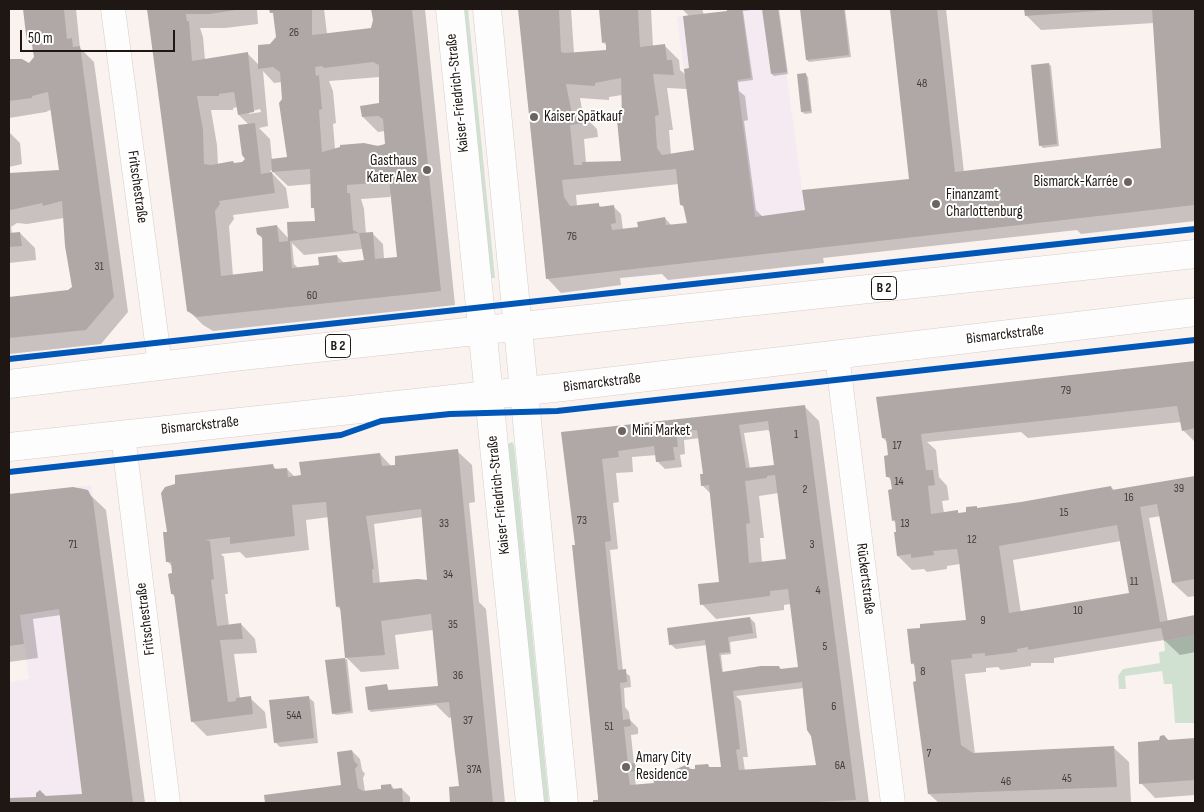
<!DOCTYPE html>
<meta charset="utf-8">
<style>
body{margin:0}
#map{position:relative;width:1204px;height:812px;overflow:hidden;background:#faf2ef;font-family:"Sofia Sans Condensed",sans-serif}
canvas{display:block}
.frame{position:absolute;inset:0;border:10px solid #1e1714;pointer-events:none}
.scale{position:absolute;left:20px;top:30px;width:155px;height:22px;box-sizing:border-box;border:2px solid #1e1714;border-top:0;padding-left:6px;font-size:15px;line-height:18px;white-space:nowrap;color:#1e1714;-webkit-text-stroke:4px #fff;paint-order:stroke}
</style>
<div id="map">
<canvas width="1204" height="812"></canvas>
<div class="frame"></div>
<div class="scale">50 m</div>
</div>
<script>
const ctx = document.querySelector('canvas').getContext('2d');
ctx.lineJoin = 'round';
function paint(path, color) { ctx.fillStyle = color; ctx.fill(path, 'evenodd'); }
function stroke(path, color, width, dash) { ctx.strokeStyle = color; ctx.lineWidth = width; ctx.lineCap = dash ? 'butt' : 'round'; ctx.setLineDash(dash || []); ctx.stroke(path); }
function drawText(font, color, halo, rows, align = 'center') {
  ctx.font = font + ' "Sofia Sans Condensed",sans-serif'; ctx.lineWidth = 4; ctx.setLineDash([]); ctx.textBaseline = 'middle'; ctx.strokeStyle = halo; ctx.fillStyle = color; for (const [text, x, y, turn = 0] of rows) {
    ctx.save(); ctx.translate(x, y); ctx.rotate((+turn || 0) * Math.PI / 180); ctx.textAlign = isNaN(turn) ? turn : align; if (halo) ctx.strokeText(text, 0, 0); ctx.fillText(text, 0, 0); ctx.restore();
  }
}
paint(new Path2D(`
 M727,9H778L810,249L701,206L677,17L727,11Z
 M91,485L133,803H9V682L29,679L9,531V494Z`), '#f6eaf2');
paint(new Path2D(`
 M462,9H468L495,278H489Z
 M512,442L514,445L549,803H544L506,445Z
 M1195,635V723H1175L1172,684H1164L1162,671L1125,676L1126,689H1119L1118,676L1123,669L1160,663L1159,652L1165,651L1164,641Z`), '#d0e1d2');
paint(new Path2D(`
 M24,9H76L80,48L94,62L128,312L101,344L9,354V298L69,291L73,287L64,218L27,224L17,223L11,227L12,234L20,233L35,248L36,260L9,263V175L60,171L52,109L46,112L9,118V60L29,64L35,57L34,47L28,42Z
 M148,9H257L258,24L225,28H200L203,37L205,60L247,53L259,65L270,45L278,38L275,16L271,9H324L327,34L372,29L375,20L373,9H425L455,305L213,331L203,325L188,310ZM263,71L274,83L282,82L289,158L272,160L270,139L259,128L268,126ZM380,77V104L363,117L378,132L385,131L387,145L335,149L333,124L336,123L333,91L329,81ZM238,107L239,115L249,125L246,159L243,163L218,165L217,145L211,110H233V108ZM260,109L261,112L249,114V112ZM271,170L288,186L312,184L313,207L315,210L316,222L289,239L277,226L258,234L263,239L265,272L233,276L229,226L234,219L233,215L289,208L286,188L270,171ZM392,191L399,258L384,259L383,244L372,233L366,234L364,209L361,199L390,197ZM292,243L304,255L362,249L366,261L344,263L337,256L321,266L298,268L294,264Z
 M519,9H571L574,53L608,52L607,46L603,42L600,9H651L653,47L665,46L679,60L680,70L686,75L691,70L690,17L682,9H702L704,15L729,12L728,9H759L743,11L753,80L738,82L739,91L745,96L748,120L744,121L756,210L763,217L804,212L911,180L891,9H946L964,173L1162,149L1154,23L1041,30L1026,15V9H1195V221L1081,234L1077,230L823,258L824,263L668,280L662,274L620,278L621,285L561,293L547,278ZM667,88L687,89L695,151L671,155L669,130H673ZM622,95L623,162L586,163L584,139L598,137L597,129L583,115L580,98L609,100V97ZM679,184L681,205L685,208L688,224L672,226L665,218L639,228L623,230L621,214L613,206L602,208L598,204L577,206L576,195Z
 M763,9H779L788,74L774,76L772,74Z
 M801,9H845L851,57L809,62L807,60Z
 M1049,64L1051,66L1059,146L1043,148L1041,146Z
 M806,75L808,77L812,113L805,114L802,112Z
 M9,132L20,143L22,164L9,167Z
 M1195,362V442L1183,430L1181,422L1028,438L1021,432L927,442L936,450L939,477L947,486L949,500L942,501L944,513H968L976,507L978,509L1021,503L1111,487L1115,491L1195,477V596L1188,597L1173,583L1161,516L1149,518L1168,622L1195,617V652L1180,655L1164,640L1054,658V663H1031V666L1001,670L998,667L986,668V672L965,674L975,754L1114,748L1129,762L1131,802L939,803L929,794L918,682L915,666L912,663L967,621L960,564L947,566V569L927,572L924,569L912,570L898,556L897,524L893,520V490L892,481L888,477V443L883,438L1008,383ZM1121,541L1130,594L1021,613L1013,560Z
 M805,407L819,421L869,803H594V801H600L577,546L562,433ZM768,430L771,433L775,466L750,469L744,433ZM700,438L704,475L702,485L711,494L720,583L702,604L716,619L784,610V605L791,604L801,672L782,670L779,667L723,673L721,655L731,654L730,642L757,638L755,623L750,618L670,644L676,649L707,645L723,768L711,769L708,765L692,770L688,766L655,784L636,786L635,779L643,778L642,772L634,764L631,735L638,734V728L630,720L629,712L625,707L624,688L631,687L630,676L623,671L610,550L618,549L613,503L619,502L616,473L633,472L632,457L657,455V461L665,469L682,467L680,455L685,454L684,440ZM779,493L788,560L762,563L760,538H764L759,496ZM804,688L805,691H803L808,730L813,735L817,766L745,771L743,757H748L741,701L736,696Z
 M457,451L472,465L475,502L469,503L479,602L486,609L505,803H452L450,788L461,787L458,757L455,754L452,717L449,718L436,705L371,712L369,710L387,686L389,691L439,687L433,630L395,635L399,669L361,672L347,658L353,713L336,715L333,713L326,662L347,659L341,610L337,606L329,517L306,520L309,550L246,558L240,552L221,554L224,557L228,594H225L229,626L241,624L255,639L257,653L234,654L240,699L250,698L265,712L267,728L207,736L192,721L176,598L172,594V566L167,561L168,533L273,466L277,470L287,469L295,477L380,454L392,467ZM423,517L428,581L380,584L374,524Z
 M73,488L84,489L106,510L145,803H9V801L36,798L38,793H43L47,797L83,795L61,615L33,619L38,658L9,662V496Z
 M308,697L314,702L318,743L280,747L275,742Z
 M1163,736L1170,741L1195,740V795L1155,798L1141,783Z
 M352,751L360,759L362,770L365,774L363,778L365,792L383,791L391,785L395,790L402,789L410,797V803H266L265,796L342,786Z`), '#0003');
paint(new Path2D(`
 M23,9H64L67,39L72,38L73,47L80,46L114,297L86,330L9,338V297L68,290L72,287L65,246L62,201L43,206L42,203L11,210L9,208V173L59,170L48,92L32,96V98L9,101V59H22L29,63L34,57L32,45L27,43Z
 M147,9H242L210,14H186L187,21H189L192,61L248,52L254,112L238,115L234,92L219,94V96H197L203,130L204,164L211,165L233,161L234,163L242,162L245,159L242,155L238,125L255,123L261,174L272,172L275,193L219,201L220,204L215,211L221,276L263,271L262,237L257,234L256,228L277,225L279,242L288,241L287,222L315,221L314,208H311L310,169L272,172L271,159L287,157L279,103L282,99L280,72L273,67L258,69V45L270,44L276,37L273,13H270L269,9H312V35L371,28L373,20L371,9H412L441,291L197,317L187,311ZM373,62L379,65V103L360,106L362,117L378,116L383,119L385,144L378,146L364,143L340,145V147L322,152L319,110L322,109L319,75L316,76L315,67L322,66L324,68ZM389,179L397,257L375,259L373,232L359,233L353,230L350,193H347V185L375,183L376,180ZM359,233L364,260L338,263L337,255L318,257L319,265L292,268L290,241Z
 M518,9H559L561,52L565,53L606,50V42L602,43L599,9H638L640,47L665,44L667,60H672L674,75L653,74L659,115L655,116L657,148L662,155L694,150L684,69L689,68L683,16L727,11V9H742L751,78L737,80L755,217L805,210L802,190L909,179L890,9H937L955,172L1161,148L1152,9H1195V205L546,279ZM621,78L622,119L617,120L621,161L582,162V165H574L570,125L584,123V117L583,113L572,114L566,84L595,86V83ZM676,169L680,205H683L687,223L666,225L665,217L637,222L638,227L612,230L611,224L616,223L614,205L599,207V203L570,206L564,197L562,180Z
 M762,9H778L787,72L771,74Z
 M800,9H844L849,55L806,60Z
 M1024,9H1111V10L1025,16Z
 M1049,63L1057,144L1039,146L1031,65Z
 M806,73L811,111L801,112L797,74Z
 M20,232L22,246L9,247V233Z
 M1195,361V428L1182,431L1177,406L921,434L926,470H933L935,485L928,486L931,514L958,510V513L966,512V507L977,506V508L1021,502L1111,486L1112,490L1195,476V579L1172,583L1157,504L1140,507L1160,622L1195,615V635L1164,641L1161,628L1028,650V647L1017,649V652L985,656V653L972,654V658L951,660L961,745L973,753L1114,746L1117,787L928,794L913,682L916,681L914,663L911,664L907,629L920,628V624L966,620L959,560L957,549L933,551L934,555L911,558V554L897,556L894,532H896L895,520L892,521L888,490L892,489L890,477H886L884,456L888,455L886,438H882L876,397ZM1117,525L1129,593L1009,613L999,546Z
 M805,405L856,800L797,803H593V800H598V797L572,545H575L561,432ZM768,421L774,465L746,468L739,425ZM697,430L703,474H700L701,486L709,485L719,582L698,584L700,605L770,596V591L788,589L798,667L780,669L779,666H761L722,672L719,653L730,652L728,637L753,633L750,617L667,628L669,645L705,640L721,767H709L708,764L695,765V769H689L688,764L653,779L654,783L630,785L628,772L636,771L635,763L628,764L624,727L631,726L630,719L623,720L620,683L627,682L626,669L618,670L605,542L611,541L602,459L619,457L618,451L654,446L656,462L675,460L673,447H678L676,432ZM775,475L786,559L749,563L746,524L750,523L745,481L767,478V476ZM802,682L807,730L811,736L816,765L739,770L736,750L740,749L733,691Z
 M458,449L493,803H450L449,787L459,786L449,702L368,710L365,687L387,684L388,690L438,686L431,614L381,621L385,655L345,658L340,606L336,607L326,502L292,505L295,536L230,544V537L205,540L210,541L214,579L211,580L217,626L241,623L243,639L220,640L228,702L236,701V698L251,696L253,714L191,722L174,594H171L168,574L172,573L171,562H166L163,532H167L161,493L165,487L175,484V475L273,464L274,469L287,468L288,477L301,475L299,462L380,453L382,466L395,465V456ZM421,509L427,580L418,579L373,583L372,569H374L366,516Z
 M73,487L88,490L93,500L133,803H9V798L36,797V793L40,790L45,796L82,794L59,609L20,615L24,644L9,646V494Z
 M345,658L351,711L332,714L325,660Z
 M309,696L314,738L274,743L269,700Z
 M1164,735L1168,740L1195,738V780L1139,784L1138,742L1159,740L1160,736Z
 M352,750L354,761L358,765L355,769L358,788L363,791L381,789V785L391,784L392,789L402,788L403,803H265L264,795L341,785L337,752Z`), '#b0a8a6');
const street = new Path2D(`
 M113,9L160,365
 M837,355L893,803
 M123,435L168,803`);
const secondary = new Path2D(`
 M450,9L530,803
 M487,9L564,803`);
const primary = new Path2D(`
 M9,384L242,356L1195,254
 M9,447L563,387L1195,312`);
stroke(street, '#d5cecb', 25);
stroke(secondary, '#d5cecb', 29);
stroke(primary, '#d5cecb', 29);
stroke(street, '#fefdfd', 24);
stroke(secondary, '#fefdfd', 28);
stroke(primary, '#fefdfd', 28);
stroke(new Path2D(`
 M9,359L1195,229
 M9,472L341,435L381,421L450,414L557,411L1195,340`), '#0057b8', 6);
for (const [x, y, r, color] of [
 [534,117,5,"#6b6461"],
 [427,170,5,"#6b6461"],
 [1128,182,5,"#6b6461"],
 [936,204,5,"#6b6461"],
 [622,431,5,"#6b6461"],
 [626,767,5,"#6b6461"]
]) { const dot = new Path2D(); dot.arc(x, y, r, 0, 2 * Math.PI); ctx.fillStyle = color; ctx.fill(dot); stroke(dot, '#fff', 2); }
drawText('12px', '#423b38', null, [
 ["26",294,33],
 ["48",922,84],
 ["76",572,237],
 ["31",99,267],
 ["60",312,296],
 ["79",1066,391],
 ["1",796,435],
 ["17",897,446],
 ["14",899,482],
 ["39",1179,489],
 ["2",805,490],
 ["16",1129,498],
 ["15",1064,513],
 ["73",582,521],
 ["33",444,524],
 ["13",905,524],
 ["12",972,540],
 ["71",73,545],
 ["3",812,545],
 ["34",448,575],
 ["11",1134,582],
 ["4",818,591],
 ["10",1078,611],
 ["9",983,621],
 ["35",453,625],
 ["5",825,647],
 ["8",923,672],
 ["36",458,676],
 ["6",834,707],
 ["54A",294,716],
 ["37",468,721],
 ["51",609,727],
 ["7",929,754],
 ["6A",840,766],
 ["37A",474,770],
 ["45",1067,779],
 ["46",1006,782]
]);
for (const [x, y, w] of [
 [884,288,25],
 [338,346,25]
]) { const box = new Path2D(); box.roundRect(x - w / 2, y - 11.5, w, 23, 4); ctx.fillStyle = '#fff'; ctx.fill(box); stroke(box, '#1e1714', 1); }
drawText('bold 14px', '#1e1714', null, [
 ["B 2",884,288],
 ["B 2",338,346]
]);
drawText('15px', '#1e1714', '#fff', [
 ["Kaiser-Friedrich-Straße",458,93,-96],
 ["Fritschestraße",137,187,82],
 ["Bismarckstraße",1005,335,-7],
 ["Bismarckstraße",602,383,-7],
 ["Bismarckstraße",200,426,-6],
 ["Kaiser-Friedrich-Straße",499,495,-96],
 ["Rückertstraße",865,579,83],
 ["Fritschestraße",146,619,-97]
]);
drawText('15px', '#1e1714', '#fff', [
 ["Kaiser Spätkauf",544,117],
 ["Gasthaus",417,161,"right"],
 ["Kater Alex",417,178,"right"],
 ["Bismarck-Karrée",1118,182,"right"],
 ["Finanzamt",946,195],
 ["Charlottenburg",946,212],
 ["Mini Market",632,431],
 ["Amary City",636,758],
 ["Residence",636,775]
], 'left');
</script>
